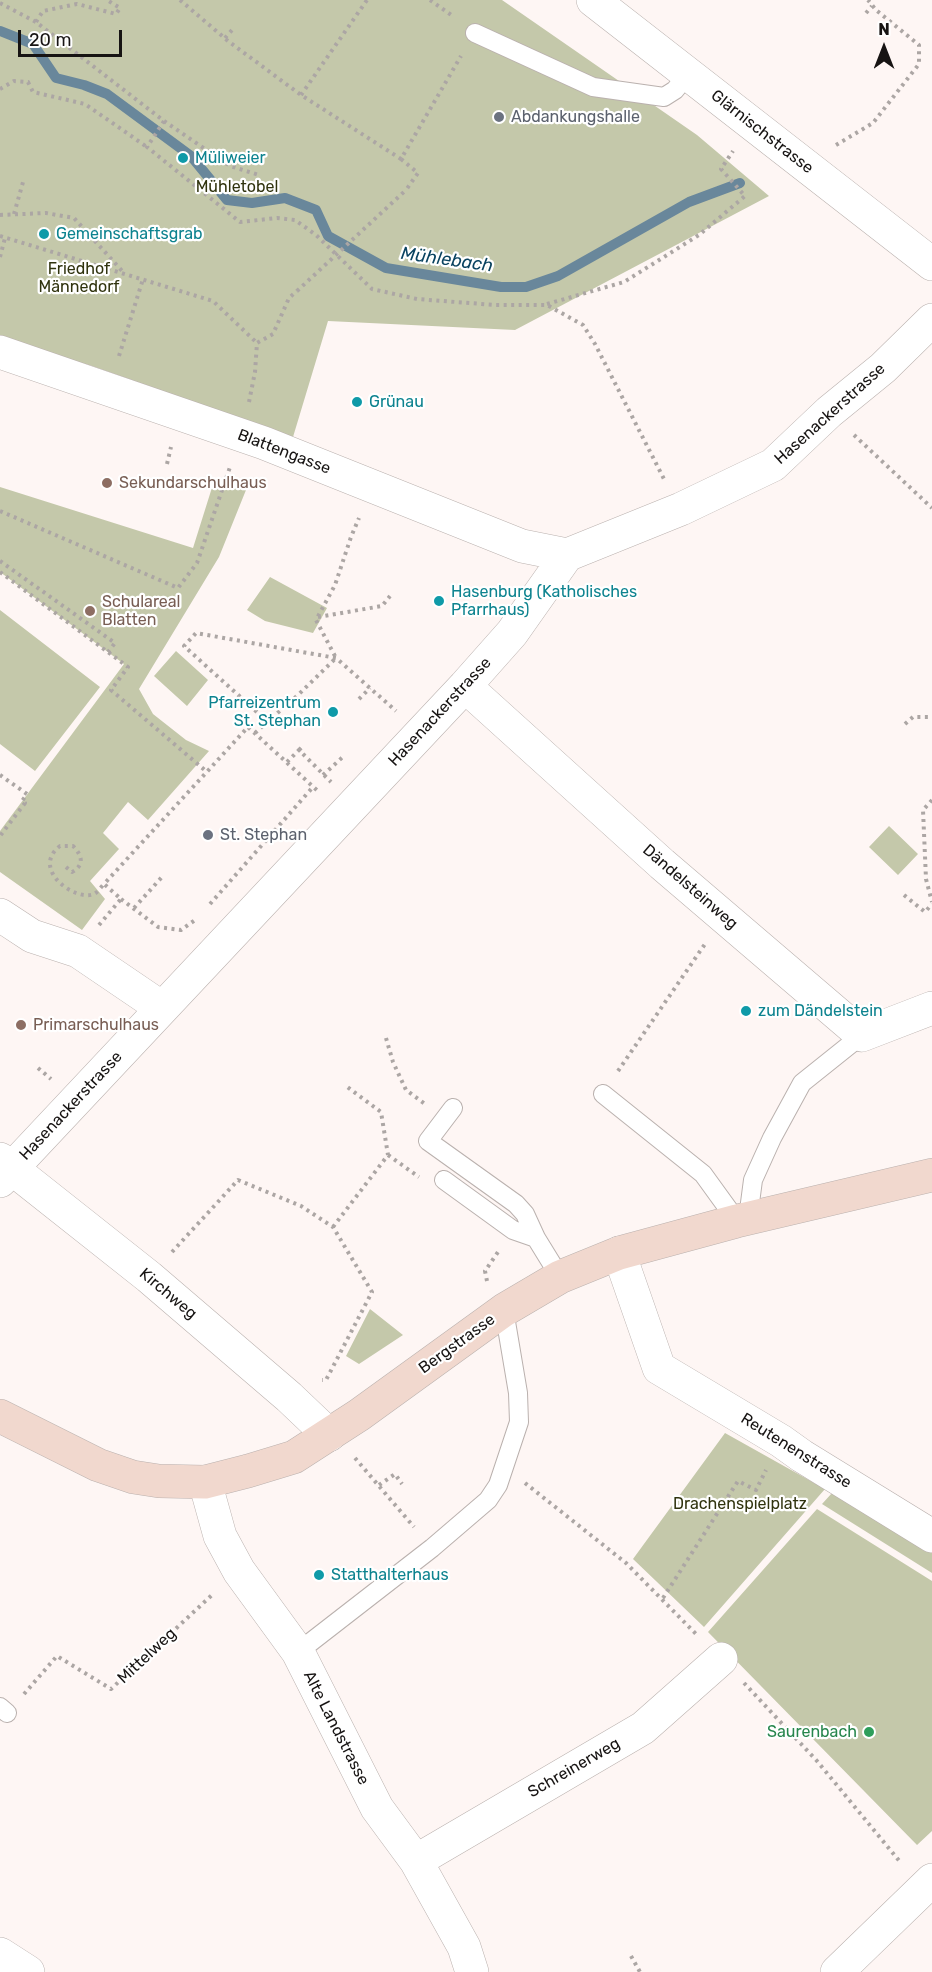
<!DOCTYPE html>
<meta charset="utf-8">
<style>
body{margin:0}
#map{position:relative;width:932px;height:1972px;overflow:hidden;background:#fef6f4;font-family:Rubik,sans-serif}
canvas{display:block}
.north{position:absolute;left:854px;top:18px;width:60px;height:60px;-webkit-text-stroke:4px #fff;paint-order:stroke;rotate:0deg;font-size:16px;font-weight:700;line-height:24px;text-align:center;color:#171413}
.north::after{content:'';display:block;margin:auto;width:21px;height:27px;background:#171413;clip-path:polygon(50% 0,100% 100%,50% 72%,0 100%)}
.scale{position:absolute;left:18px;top:30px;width:104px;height:27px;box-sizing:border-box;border:3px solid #171413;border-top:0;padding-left:8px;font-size:18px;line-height:21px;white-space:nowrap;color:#171413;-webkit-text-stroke:4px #fff;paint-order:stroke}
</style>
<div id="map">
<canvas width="932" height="1972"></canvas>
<div class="north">N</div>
<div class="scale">20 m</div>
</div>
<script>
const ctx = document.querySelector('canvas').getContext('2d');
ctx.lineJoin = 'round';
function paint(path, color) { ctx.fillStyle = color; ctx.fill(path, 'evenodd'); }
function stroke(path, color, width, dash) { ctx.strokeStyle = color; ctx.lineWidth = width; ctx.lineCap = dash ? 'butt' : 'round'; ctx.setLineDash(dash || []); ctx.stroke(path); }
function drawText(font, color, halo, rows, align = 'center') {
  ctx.font = font + ' Rubik,sans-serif'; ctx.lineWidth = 4.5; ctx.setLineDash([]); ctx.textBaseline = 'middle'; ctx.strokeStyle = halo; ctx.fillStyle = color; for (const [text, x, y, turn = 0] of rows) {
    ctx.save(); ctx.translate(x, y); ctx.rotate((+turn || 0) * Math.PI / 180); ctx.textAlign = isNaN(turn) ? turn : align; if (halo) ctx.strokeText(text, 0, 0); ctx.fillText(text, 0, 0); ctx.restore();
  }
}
paint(new Path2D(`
 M0,0H502L697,135L769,196L515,330L328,321L293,437L92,366L0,339Z
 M215,478L246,490L219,557L139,689L153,714L186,740L209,751L148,820L128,802L103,833L119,849L90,881L105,899L82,930L0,872V831L124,664L0,572V487L193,548Z
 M270,577L327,608L313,633L265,621L247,610Z
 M0,610L100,687L35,771L0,744Z
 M176,651L208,680L187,706L154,676Z
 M889,826L918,854L898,875L869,847Z
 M370,1309L403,1335L359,1364L346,1356Z
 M725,1433L825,1489L704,1627L633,1559Z
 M832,1493L932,1551V1573L822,1504Z
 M817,1509L932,1581V1831L917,1845L708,1632Z`), '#c4c8aa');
stroke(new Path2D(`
 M0,31L33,44L56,78L84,85L107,94L191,156L227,200L252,203L285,198L316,210L328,236L386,268L501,287H526L558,276L689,202L740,183`), '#69879b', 10);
const lane = new Path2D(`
 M475,33L593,87L664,97L675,90L688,74
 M603,1094L703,1174L737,1221
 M453,1108L428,1141L516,1204L525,1214L536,1238L560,1277
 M444,1180L513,1230L536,1238
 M748,1218L753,1180L772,1138L802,1083L862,1035
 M298,1652L432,1548L488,1500L498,1485L519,1422L518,1393L504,1310
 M0,1707L7,1713`);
const street = new Path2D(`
 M593,0L932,264
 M0,352L264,443L522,546L567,555
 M465,686L662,864L862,1035L932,1008
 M0,915L32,936L78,951L162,1008
 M0,1159L149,1277L289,1397L329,1435
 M0,1181L465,686L512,633L567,555L681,509L773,465L829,412L883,368L932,320
 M619,1253L659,1368L781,1441L802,1456L932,1536
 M205,1482L220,1536L239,1571L298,1652L377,1808L416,1861L464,1947L472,1972
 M416,1861L643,1728L721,1659
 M0,1954L28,1972
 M837,1972L932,1880`);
const secondary = new Path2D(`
 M0,1416L98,1465L133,1477L159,1481L205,1482L248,1471L294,1457L359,1415L504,1310L560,1277L619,1253L737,1221L932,1175`);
stroke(lane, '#bab1ae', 20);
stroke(street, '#bab1ae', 34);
stroke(secondary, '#bab1ae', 34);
stroke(new Path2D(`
 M180,0L228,41L301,95L401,159L461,56
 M430,0L454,17
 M0,3L36,22L164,121L147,147L240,222L277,218L295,220L316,235L372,289L417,299L495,305H547L583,325L595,344L664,479
 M866,13L872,6
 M36,22L43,11L77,4L116,14L120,8L107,0
 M225,38L232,30
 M0,89L14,81L28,82L33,92L85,104L147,147
 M301,95L367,0
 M164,121L230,166L259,175
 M836,145L873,123L919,64V45L876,10L868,0
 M401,159L418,173L406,190
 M14,214L23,182
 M0,215L46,213L74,218L124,273
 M0,236L213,301L257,343
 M0,257L5,238
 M547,304L624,282L699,235L745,196L721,169L733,151
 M119,356L143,279
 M249,402L255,372L257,343L273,334L289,298L297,291
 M854,435L932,508
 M167,464L171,447
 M0,511L178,588L197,563L230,467
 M0,561L115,643L108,652
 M0,572L128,667L111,690L207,772
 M318,617L382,606L390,596
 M359,699L370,688
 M268,722L184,646L196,633L336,658L396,711
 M905,724L913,717H932
 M255,733L299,694L336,658L316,620L335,585L351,537L359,518
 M299,750L304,745
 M287,762L299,750L331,782
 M0,775L27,794L22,801L25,803L0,836
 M323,775L345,755
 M932,800L923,810L926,879L932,902
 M66,867L72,872C85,865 82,855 73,846H60C30,869 75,902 94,894C98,892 101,887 104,884
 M904,895L925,912L932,904
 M121,899L158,927L181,930L195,920
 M210,904L313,787
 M134,908L162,877
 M99,925L121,899L104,884L248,727L320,793
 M386,1038L393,1062L406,1090L425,1104
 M38,1068L51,1079
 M618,1071L705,944
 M388,1155L419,1177
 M333,1227L388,1155L381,1112L346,1086
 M172,1252L238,1180L301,1206L333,1227L372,1292L326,1380H322
 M487,1281L485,1271L498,1252
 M355,1458L414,1527
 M525,1483L626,1563L697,1635
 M379,1485L395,1474L402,1484
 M663,1598L738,1481L756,1490L766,1470
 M744,1683L817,1761L901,1863
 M24,1694L57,1656L111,1689L213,1594
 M631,1956L640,1972`), '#aca6a4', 4, [3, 4.5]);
stroke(lane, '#fff', 18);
stroke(street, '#fff', 33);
stroke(secondary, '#f1d8ce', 33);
stroke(new Path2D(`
 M297,291L406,190`), '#aca6a4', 4, [3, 4.5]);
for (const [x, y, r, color] of [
 [499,117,6,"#6b7280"],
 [183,158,6,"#0f9aa8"],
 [44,234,6,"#0f9aa8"],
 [357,402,6,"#0f9aa8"],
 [107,483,6,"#8d6e63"],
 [439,601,6,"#0f9aa8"],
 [90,611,6,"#8d6e63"],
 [333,712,6,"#0f9aa8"],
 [208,835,6,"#6b7280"],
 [746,1011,6,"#0f9aa8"],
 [21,1025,6,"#8d6e63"],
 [319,1575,6,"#0f9aa8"],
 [869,1732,6,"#2e9e5b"]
]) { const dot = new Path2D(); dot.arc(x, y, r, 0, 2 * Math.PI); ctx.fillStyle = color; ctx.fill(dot); stroke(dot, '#fff', 2); }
drawText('16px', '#5b616d', '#fff', [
 ["Abdankungshalle",511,117],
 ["St. Stephan",220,835]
], 'left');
drawText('16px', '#171413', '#fff', [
 ["Glärnischstrasse",762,132,38],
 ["Hasenackerstrasse",830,414,-42],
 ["Blattengasse",284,452,21],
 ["Hasenackerstrasse",440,712,-47],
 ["Dändelsteinweg",690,887,41],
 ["Hasenackerstrasse",71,1106,-47],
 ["Kirchweg",168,1294,40],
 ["Bergstrasse",457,1344,-36],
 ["Reutenenstrasse",796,1451,32],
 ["Mittelweg",147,1656,-43],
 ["Alte Landstrasse",336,1728,63],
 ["Schreinerweg",574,1768,-30]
]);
drawText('16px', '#0d838f', '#fff', [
 ["Müliweier",195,158],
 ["Gemeinschaftsgrab",56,234],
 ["Grünau",369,402],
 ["Hasenburg (Katholisches",451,592],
 ["Pfarrhaus)",451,610],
 ["Pfarreizentrum",321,703,"right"],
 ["St. Stephan",321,721,"right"],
 ["zum Dändelstein",758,1011],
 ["Statthalterhaus",331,1575]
], 'left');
drawText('16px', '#30330e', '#fff', [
 ["Mühletobel",237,187],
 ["Friedhof",79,269],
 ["Männedorf",79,287],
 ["Drachenspielplatz",740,1504]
]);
drawText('16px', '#785e54', '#fff', [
 ["Sekundarschulhaus",119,483],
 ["Schulareal",102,602],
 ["Blatten",102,620],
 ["Primarschulhaus",33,1025]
], 'left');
drawText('16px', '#27864d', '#fff', [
 ["Saurenbach",857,1732]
], 'right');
drawText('italic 18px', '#0a4360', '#fff', [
 ["Mühlebach",447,260,8]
]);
</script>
